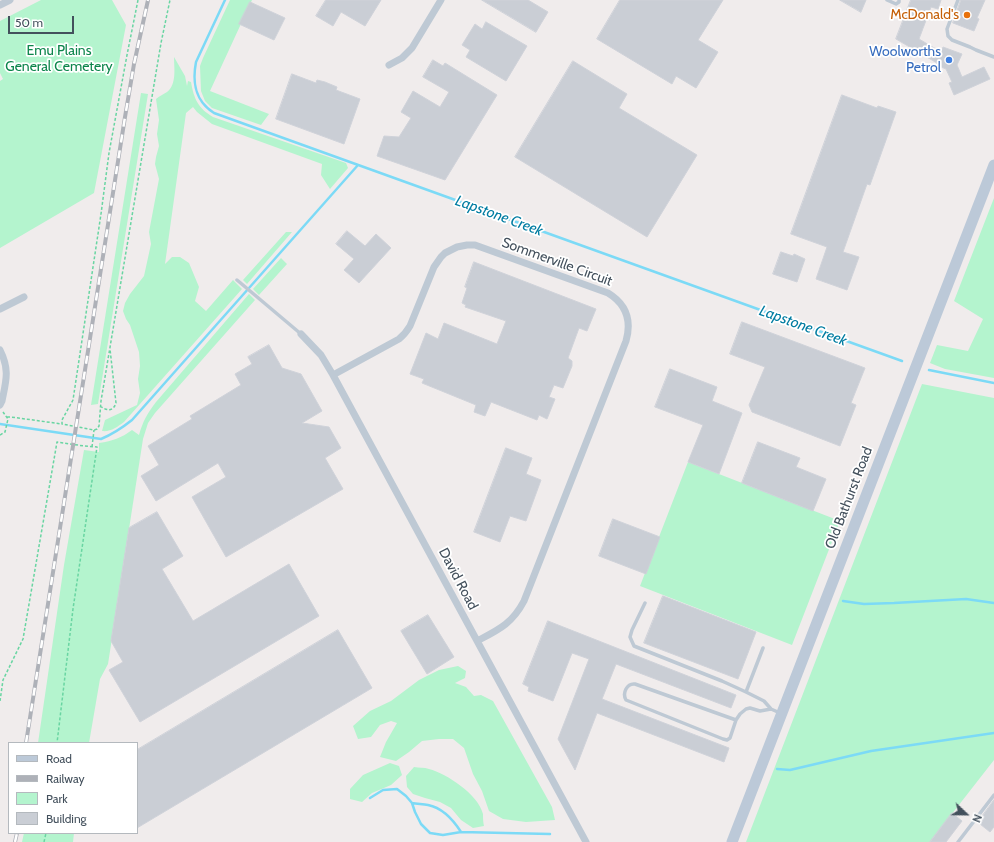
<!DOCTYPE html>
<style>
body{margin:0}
#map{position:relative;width:994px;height:842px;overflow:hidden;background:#f0ecec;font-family:Cabin,sans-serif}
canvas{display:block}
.legend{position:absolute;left:8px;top:742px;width:130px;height:92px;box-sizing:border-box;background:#fff;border:1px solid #b4b9be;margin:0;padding:5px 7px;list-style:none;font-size:12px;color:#43505c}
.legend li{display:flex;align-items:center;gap:8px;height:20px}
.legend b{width:20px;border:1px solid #b4b9be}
.north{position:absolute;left:946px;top:794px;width:40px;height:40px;-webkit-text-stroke:3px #fff;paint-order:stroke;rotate:112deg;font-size:11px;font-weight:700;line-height:16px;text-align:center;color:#43505c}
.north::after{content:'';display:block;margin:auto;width:14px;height:18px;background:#43505c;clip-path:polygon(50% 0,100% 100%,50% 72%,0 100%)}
.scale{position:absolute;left:8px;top:16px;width:66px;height:18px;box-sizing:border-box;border:2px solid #43505c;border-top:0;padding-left:5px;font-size:12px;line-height:14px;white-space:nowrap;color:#43505c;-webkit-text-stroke:3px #fff;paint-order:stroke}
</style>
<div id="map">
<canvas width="994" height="842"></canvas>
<ul class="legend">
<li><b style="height:5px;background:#bcc9d8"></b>Road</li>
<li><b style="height:5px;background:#aeb1b8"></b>Railway</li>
<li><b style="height:11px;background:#b4f4ce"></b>Park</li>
<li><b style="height:11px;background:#caced5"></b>Building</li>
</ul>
<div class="north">N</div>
<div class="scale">50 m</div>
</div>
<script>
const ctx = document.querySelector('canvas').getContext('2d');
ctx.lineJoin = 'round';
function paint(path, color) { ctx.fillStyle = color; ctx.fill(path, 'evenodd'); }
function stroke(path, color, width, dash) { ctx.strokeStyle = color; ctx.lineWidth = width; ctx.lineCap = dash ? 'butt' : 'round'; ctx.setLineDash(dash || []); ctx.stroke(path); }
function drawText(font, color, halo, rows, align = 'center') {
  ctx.font = font + ' Cabin,sans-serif'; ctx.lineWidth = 3.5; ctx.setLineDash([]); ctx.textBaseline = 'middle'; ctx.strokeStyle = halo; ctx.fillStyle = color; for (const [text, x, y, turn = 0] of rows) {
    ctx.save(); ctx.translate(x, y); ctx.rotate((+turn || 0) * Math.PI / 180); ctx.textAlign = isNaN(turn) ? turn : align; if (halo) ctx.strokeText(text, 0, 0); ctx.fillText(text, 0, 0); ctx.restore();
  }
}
paint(new Path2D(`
 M41,0H112L126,25L94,193L0,248V81L3,79L0,73V21Z
 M230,0H252L210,91L269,114L261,125L212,108L205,101L201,91L200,66L203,58Z
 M174,57L185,76L187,86L188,81L191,82C194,99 198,108 213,117L346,163L348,168L330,189L321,175L322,164L212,124L197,112L193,107L186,113L165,264L172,257H180L189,263L199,287L195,301L206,311L233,280L242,289L124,422C117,427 111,432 102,431L105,420L137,405L140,393L138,379L140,366L139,352L130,325L126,319L123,311L125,303L130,294L144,276L151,244L149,232L159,179L155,164L156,157L159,146L157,134L159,120L156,99C159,96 164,94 167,92C177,84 174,68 174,57Z
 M141,93L148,94L98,404L91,405Z
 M994,198V378L945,369L930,363L937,345L968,351L983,319L954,301Z
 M286,232H292L247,284L243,280Z
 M281,258L287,264L259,295L253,289Z
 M249,294L255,300L155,413L148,423L143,439L108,664L100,679L89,743H38L64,565L84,450L99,452V443C113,441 121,438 132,430L139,435C143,421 147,414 156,402Z
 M922,384L994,398V760L930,842H746Z
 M688,462L840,521L792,645L640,586Z
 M458,666L466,671L465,678L455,683L466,687L474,696L481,695L493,701L552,807L555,820L526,822L503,819L489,811L482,791L473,774L464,748L453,739H439L422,741L409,752L396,761L380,757L386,742L397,723L391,721L380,725L371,737L358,739L353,726L370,711L391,701L419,680L439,670Z
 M390,763L399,766L402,775L391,785L372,793L362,802L350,799V789L363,775Z
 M414,767C419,768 424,767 429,769C447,774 478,794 483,814C483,818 483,822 484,826L473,828L461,820L451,808L440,802L425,798L413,794L407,787L406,776Z
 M24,833H74L73,842H22Z`), '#b4f4ce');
stroke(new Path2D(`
 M225,0L196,62C192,83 195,101 214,113L902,361
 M929,370L994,383
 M0,424L101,439C113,434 122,428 132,420L358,165
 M843,601L864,604L894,603L966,599L994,603
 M777,769L790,770L871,751L994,733
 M370,798L383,790L397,789L406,796L412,803L415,812L421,824L430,833L443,835L461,832L550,834
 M412,803C417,804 423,804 428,805C443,808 454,821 461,832`), '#7cdaf6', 2.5);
const building = new Path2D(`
 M326,0H381L365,26L341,12L333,26L316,16Z
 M482,0H528L548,12L536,32Z
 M620,0H723L698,40L718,52L696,88L676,76L672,84L597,39Z
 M840,0H866L861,12Z
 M911,0H941L938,9L931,7L919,39L941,52L943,47L962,54L957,65L962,77L984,67L990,79L954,95L949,83L952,82L946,69L936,65L937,63L896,39Z
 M961,0H985L977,18L979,19L974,31L953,23Z
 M250,2L285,18L274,40L239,24Z
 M486,22L527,46L506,81L466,57L470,50L462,45L475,24L482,29Z
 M433,60L443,66L445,63L497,95L445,180L377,156L384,136L399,137L411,118L401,112L413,91L440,107L449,92L423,77Z
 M573,61L627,94L619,108L697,155L647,237L515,157Z
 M292,74L316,83L317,80L325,82L337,87L336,90L360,99L344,144L276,119Z
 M842,95L877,108L878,106L896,112L870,185L867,184L843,252L859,257L847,290L816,279L827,247L791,234Z
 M347,231L365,246L376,234L391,248L359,283L344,270L354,259L336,244Z
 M781,252L793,256L794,254L805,259L797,282L773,274Z
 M474,262L596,309L587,331L579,328L568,358L572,361V366L563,388L554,385L549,397L555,399L547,419L539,415L537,420L491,402L485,416L474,412L476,405L422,383L424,379L410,374L426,333L438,339L444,323L497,344L506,321L465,307L466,305L462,303L467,288L465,287Z
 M742,322L865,368L851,403L856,405L840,446L752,412L749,405L765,367L730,354Z
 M269,345L282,368L301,374L322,411L302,423L329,427L341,448L325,458L343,489L226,557L192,497L226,477L218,463L156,501L141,476L159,465L148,446L192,419L190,416L241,385L235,374L252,364L248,357Z
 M670,369L717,387L712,401L742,413L719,474L688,462L703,425L655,407Z
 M758,442L800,458L796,467L826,479L813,511L742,483Z
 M506,448L532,458L526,474L541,480L526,521L510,516L500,542L474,532Z
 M157,512L183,556L162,569L193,621L289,564L319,616L140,722L109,670L123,662L111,641L129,528Z
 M613,519L660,537L646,574L599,556Z
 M663,596L756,632L738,679L644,643Z
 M428,615L454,657L427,674L401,631Z
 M548,621L736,695L731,708L616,664L602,699L729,748L724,762L597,713L575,770L558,739L589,659L572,653L553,701L528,691L529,687L523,684Z
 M338,630L372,688L137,828V750Z
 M994,800V827L990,832L980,824L983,819L981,818Z
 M952,813L962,821L946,842H930Z`);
paint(building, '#caced5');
stroke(building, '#cfd2d9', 1);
stroke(new Path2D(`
 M138,0L127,55L109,153L101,214L73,400L62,420V424L94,430L97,429L99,426L101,401L161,43L170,0
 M100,406C107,411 113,412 116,403L110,349
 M7,417H11L62,424
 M0,435L5,432L8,419L3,412
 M92,447L94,430
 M0,701L3,680L23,639L57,442L84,446L97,447L73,609L57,743
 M44,842L46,833`), '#69d5a2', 1.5, [3, 2]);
stroke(new Path2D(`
 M887,0L896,4L899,2V0
 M958,0L947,29L948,36L952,40L970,47L976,50L994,57
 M237,280L301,334
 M645,603L632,630L630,637L634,646L722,681L746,692
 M763,648L746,692L764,701L771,709
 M736,720L635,684C627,683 622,693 626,700L723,739L727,740L730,738L736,720L740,714L746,709L750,708L760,711L771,709L780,713
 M958,842L994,795`), '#bec9d4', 3.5);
stroke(new Path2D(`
 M0,5L10,0
 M389,65L402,58L412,48L441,0
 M0,309L24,297
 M301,334L321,355L333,375L586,842
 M0,350C10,370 6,381 2,401L0,405
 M333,375L399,339C404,335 407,331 410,326L434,267L441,257L445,253L457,247L467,245H475L608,293C626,304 632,320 626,341L524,601C512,624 498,630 477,641`), '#bec9d4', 7);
stroke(new Path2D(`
 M732,842L994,165`), '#bcc9d8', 11);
const rail = new Path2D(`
 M26,743L125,117L134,64L148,0
 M15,842L17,833`);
stroke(rail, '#aeb1b8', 4);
stroke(rail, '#fff', 2.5, [8]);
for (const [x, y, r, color] of [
 [967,15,4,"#e8710a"],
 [949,60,4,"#3f7fe0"]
]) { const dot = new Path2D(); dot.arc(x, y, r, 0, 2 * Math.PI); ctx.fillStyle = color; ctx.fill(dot); stroke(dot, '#fff', 1.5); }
drawText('14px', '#c56008', '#fff', [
 ["McDonald's",959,15]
], 'right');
drawText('14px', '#0c854b', '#fff', [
 ["Emu Plains",59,51],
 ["General Cemetery",59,67]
]);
drawText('14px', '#366cbe', '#fff', [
 ["Woolworths",941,52],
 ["Petrol",941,68]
], 'right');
drawText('14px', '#43505c', '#fff', [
 ["Sommerville Circuit",557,262,20],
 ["Old Bathurst Road",849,498,-69],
 ["David Road",458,579,62]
]);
drawText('italic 15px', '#027da2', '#fff', [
 ["Lapstone Creek",499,216,20],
 ["Lapstone Creek",803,326,20]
]);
</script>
